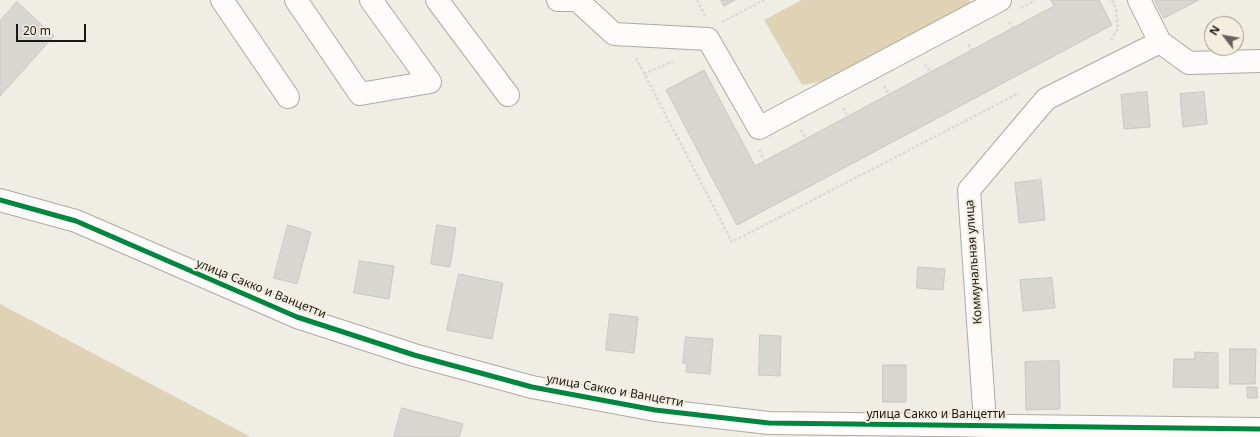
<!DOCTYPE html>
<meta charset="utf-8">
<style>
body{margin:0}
#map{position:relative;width:1260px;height:437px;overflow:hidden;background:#f0ede5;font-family:"Noto Sans",sans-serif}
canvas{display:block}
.north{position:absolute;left:1204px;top:16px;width:40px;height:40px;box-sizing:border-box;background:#f4eee1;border:1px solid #9d998f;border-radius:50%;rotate:301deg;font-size:11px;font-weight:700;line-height:16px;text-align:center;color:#1b1914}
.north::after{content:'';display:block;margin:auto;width:14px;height:18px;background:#66635d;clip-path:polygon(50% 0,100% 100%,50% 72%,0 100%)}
.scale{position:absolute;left:16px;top:24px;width:70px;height:18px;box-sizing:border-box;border:2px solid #1b1914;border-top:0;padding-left:5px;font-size:12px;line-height:14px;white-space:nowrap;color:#1b1914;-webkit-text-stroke:3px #f4eee1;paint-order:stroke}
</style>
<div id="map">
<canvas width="1260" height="437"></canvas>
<div class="north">N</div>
<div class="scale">20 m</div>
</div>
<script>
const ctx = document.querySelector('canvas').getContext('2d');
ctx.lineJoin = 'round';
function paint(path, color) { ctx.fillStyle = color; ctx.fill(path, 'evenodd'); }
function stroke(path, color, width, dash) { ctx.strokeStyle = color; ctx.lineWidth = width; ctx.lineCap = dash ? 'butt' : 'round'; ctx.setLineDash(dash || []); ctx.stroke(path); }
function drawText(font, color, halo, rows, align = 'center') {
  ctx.font = font + ' "Noto Sans",sans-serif'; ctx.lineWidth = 4; ctx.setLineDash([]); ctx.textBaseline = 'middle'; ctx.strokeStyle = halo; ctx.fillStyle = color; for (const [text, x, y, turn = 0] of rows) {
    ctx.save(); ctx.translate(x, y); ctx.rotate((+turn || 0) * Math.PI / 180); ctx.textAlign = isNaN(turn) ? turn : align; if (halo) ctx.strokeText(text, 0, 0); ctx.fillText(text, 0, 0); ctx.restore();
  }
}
paint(new Path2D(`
 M802,0H969L971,4L825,81L802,85L764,20Z
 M0,304L251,437H0Z`), '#e0d3b5');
const building = new Path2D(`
 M721,0H735L724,6Z
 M1051,0H1099L1112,25L737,225L666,90L704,70L755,166L1054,6Z
 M1155,0H1199L1164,18Z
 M17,2L54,36L0,96V21Z
 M1147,92L1150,127L1124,129L1121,95Z
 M1204,92L1207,124L1183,127L1180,94Z
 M1041,180L1045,220L1019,223L1015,183Z
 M288,225L311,232L297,284L274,278Z
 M437,225L456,228L450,267L431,264Z
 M360,261L394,266L389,299L354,293Z
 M918,267L945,269L943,290L917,288Z
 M459,274L503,283L492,339L447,330Z
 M1052,278L1055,308L1023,311L1020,280Z
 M610,314L638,317L634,353L606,350Z
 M760,335L781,336L780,376L759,375Z
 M686,337L713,339L710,374L686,372L687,364L683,363Z
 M1230,349H1256L1255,384H1230Z
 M1195,352L1218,353V388L1173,387L1174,359H1195Z
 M1059,361L1060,409L1026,410L1025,362Z
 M883,365H906V402H883Z
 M1247,387H1257V398H1248Z
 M402,408L463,424L459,437H394Z`);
paint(building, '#d8d6d0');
stroke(building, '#c8c6c0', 1);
const minor = new Path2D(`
 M222,0L288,97
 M296,0L360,94L430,82L371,0
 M437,0L508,95
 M558,0H580
 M1139,0L1160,42L1189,63L1260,61
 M578,1L614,34L708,39L759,128L1000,0
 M0,200L76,221L297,317L414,355L532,387L655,410L769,423L1260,429
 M986,437L969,190L1046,99L1160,42`);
stroke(minor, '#acaaa4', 24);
stroke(new Path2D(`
 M697,0L705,16
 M1021,8L1035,0
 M722,22L764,0
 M1009,22L1013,28
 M1111,40L1118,29L1116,9L1112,0
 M968,44L972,50
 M636,58L732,242L1019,93
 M925,64L930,72
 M644,74L673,61
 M884,86L889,94
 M843,108L847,116
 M801,130L806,138
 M759,150L764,160`), '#dad9d7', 2.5, [3, 2]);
stroke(minor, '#fdfcfb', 22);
stroke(new Path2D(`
 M0,200L76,221L297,317L414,355L532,387L655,410L769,423L1260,429`), '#00873e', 5);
drawText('12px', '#1b1914', '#f4eee1', [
 ["Коммунальная улица",974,262,-94],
 ["улица Сакко и Ванцетти",261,289,22],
 ["улица Сакко и Ванцетти",615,391,10],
 ["улица Сакко и Ванцетти",936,415]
]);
</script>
